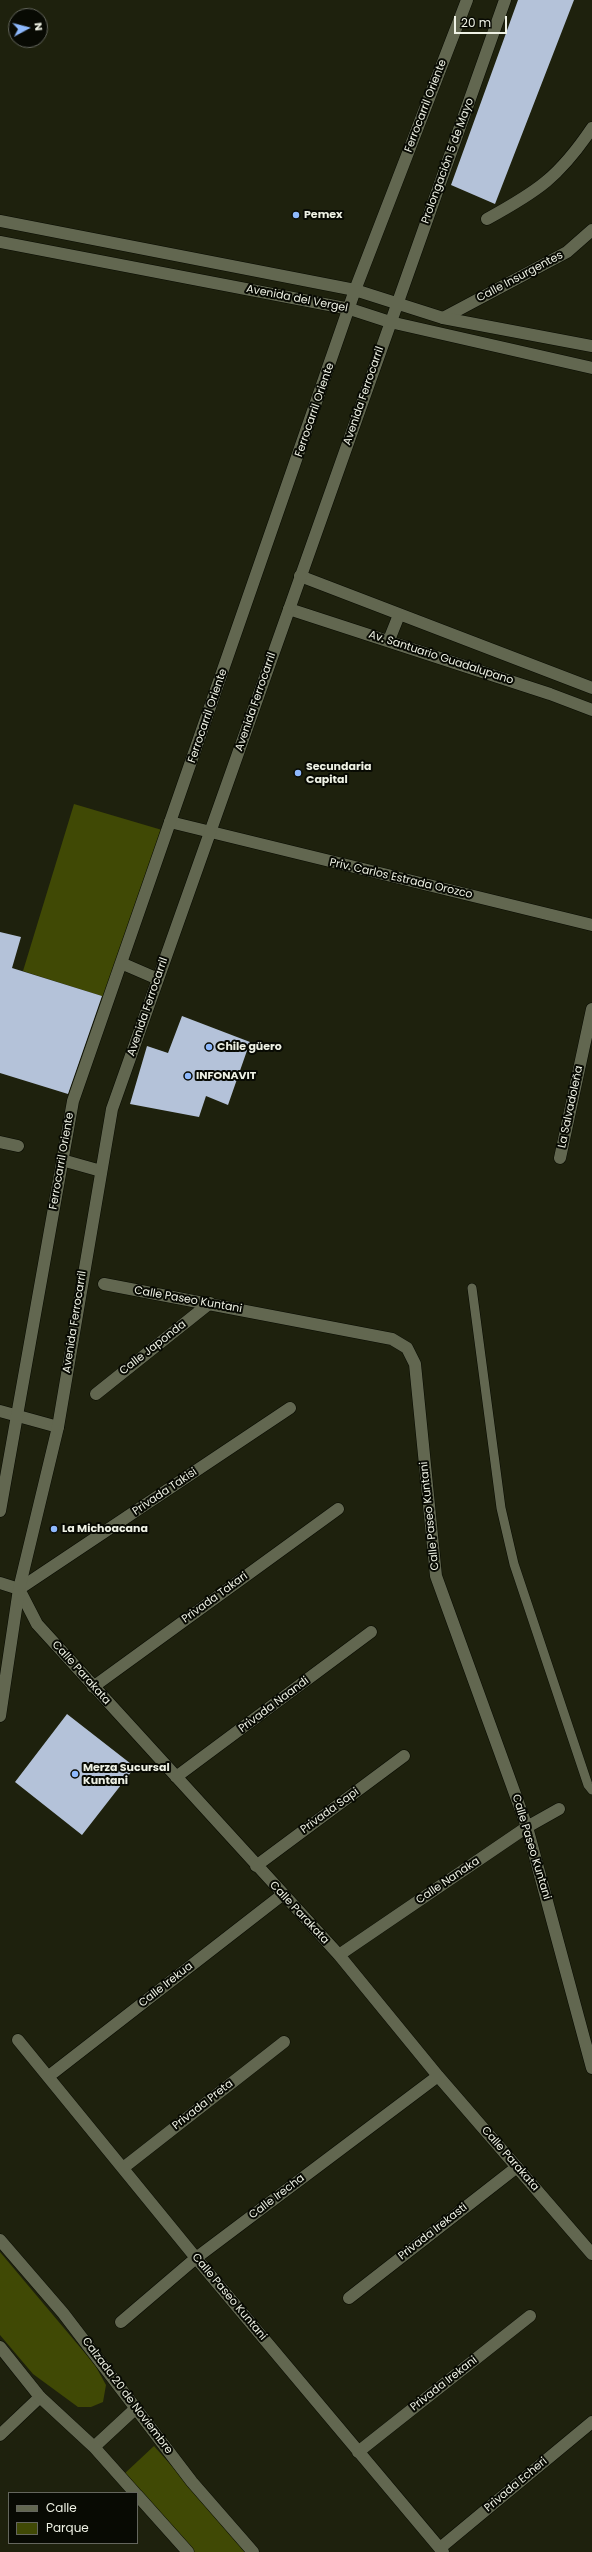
<!DOCTYPE html>
<meta charset="utf-8">
<style>
body{margin:0}
#map{position:relative;width:592px;height:2552px;overflow:hidden;background:#1e210d;font-family:Poppins,sans-serif}
canvas{display:block}
.legend{position:absolute;left:8px;top:2492px;width:130px;height:52px;box-sizing:border-box;background:#080a03;border:1px solid #64665d;margin:0;padding:5px 7px;list-style:none;font-size:12px;color:#eef1e4}
.legend li{display:flex;align-items:center;gap:8px;height:20px}
.legend b{width:20px;border:1px solid #64665d}
.north{position:absolute;left:8px;top:8px;width:40px;height:40px;box-sizing:border-box;background:#080a03;border:1px solid #64665d;border-radius:50%;rotate:83deg;font-size:11px;font-weight:700;line-height:16px;text-align:center;color:#eef1e4}
.north::after{content:'';display:block;margin:auto;width:14px;height:18px;background:#8eb9fd;clip-path:polygon(50% 0,100% 100%,50% 72%,0 100%)}
.scale{position:absolute;left:454px;top:16px;width:53px;height:18px;box-sizing:border-box;border:2px solid #eef1e4;border-top:0;padding-left:5px;font-size:12px;line-height:14px;white-space:nowrap;color:#eef1e4;-webkit-text-stroke:3px #080a03;paint-order:stroke}
</style>
<div id="map">
<canvas width="592" height="2552"></canvas>
<ul class="legend">
<li><b style="height:5px;background:#626750"></b>Calle</li>
<li><b style="height:11px;background:#404905"></b>Parque</li>
</ul>
<div class="north">N</div>
<div class="scale">20 m</div>
</div>
<script>
const ctx = document.querySelector('canvas').getContext('2d');
ctx.lineJoin = 'round';
function paint(path, color) { ctx.fillStyle = color; ctx.fill(path, 'evenodd'); }
function stroke(path, color, width, dash) { ctx.strokeStyle = color; ctx.lineWidth = width; ctx.lineCap = dash ? 'butt' : 'round'; ctx.setLineDash(dash || []); ctx.stroke(path); }
function drawText(font, color, halo, rows, align = 'center') {
  ctx.font = font + ' Poppins,sans-serif'; ctx.lineWidth = 4; ctx.setLineDash([]); ctx.textBaseline = 'middle'; ctx.strokeStyle = halo; ctx.fillStyle = color; for (const [text, x, y, turn = 0] of rows) {
    ctx.save(); ctx.translate(x, y); ctx.rotate((+turn || 0) * Math.PI / 180); ctx.textAlign = isNaN(turn) ? turn : align; if (halo) ctx.strokeText(text, 0, 0); ctx.fillText(text, 0, 0); ctx.restore();
  }
}
paint(new Path2D(`
 M74,804L162,830L105,997L23,971Z
 M0,2252L95,2365L106,2385L103,2402L91,2407H78L33,2374L0,2335Z
 M154,2446L248,2552H192L123,2475Z`), '#404905');
paint(new Path2D(`
 M518,0H574L495,204L451,185Z
 M0,932L21,937L12,968L102,996L68,1094L0,1073Z
 M182,1016L250,1042L228,1105L206,1096L199,1117L130,1104L147,1046L168,1053Z
 M67,1714L135,1767L82,1835L15,1782Z`), '#b4c2d9');
const lane = new Path2D(`
 M472,1288L501,1508L514,1564L588,1785L592,1790`);
const street = new Path2D(`
 M487,219C538,191 559,177 592,128
 M443,318L567,252L592,230
 M300,576L592,688
 M289,609L550,694L592,710
 M389,640L399,615
 M170,822L592,925
 M0,1142L18,1146
 M560,1158L592,1009
 M104,1284L392,1339L407,1348L415,1364L436,1576L527,1827L592,2068
 M96,1394L210,1303
 M0,1411L58,1427
 M0,1583L19,1589L37,1624L339,1955L438,2076L592,2254
 M19,1589L290,1408
 M93,1687L338,1509
 M176,1777L371,1632
 M256,1866L404,1756
 M339,1955L527,1827L559,1809
 M18,2040L196,2258L443,2552
 M49,2076L282,1895
 M123,2168L284,2042
 M349,2298L517,2167
 M121,2322L196,2258L438,2076
 M0,2435L40,2397
 M358,2452L530,2316
 M440,2548L592,2422`);
const secondary = new Path2D(`
 M0,221L355,290L443,318L592,346
 M0,242L350,309L390,322L592,368
 M121,963L158,979
 M62,1160L101,1171
 M0,1511L73,1101L355,290L467,0
 M0,1716L19,1589L58,1427L112,1109L505,0
 M0,2240L63,2313L192,2482L253,2552
 M0,2347L40,2397L94,2447L135,2493
 M94,2447L135,2409
 M137,2495L188,2552`);
stroke(lane, '#080b00', 10);
stroke(street, '#080b00', 13);
stroke(secondary, '#080b00', 13);
stroke(lane, '#626750', 9);
stroke(street, '#626750', 12);
stroke(secondary, '#626750', 12);
for (const [x, y, r, color] of [
 [296,215,4,"#8eb9fd"],
 [298,773,4,"#8eb9fd"],
 [209,1047,4,"#8eb9fd"],
 [188,1076,4,"#8eb9fd"],
 [54,1529,4,"#8eb9fd"],
 [75,1774,4,"#8eb9fd"]
]) { const dot = new Path2D(); dot.arc(x, y, r, 0, 2 * Math.PI); ctx.fillStyle = color; ctx.fill(dot); stroke(dot, '#080a03', 1.5); }
drawText('11px', '#eef1e4', '#080a03', [
 ["Ferrocarril Oriente",426,106,-69],
 ["Prolongación 5 de Mayo",448,161,-70],
 ["Calle Insurgentes",520,277,-28],
 ["Avenida del Vergel",297,299,11],
 ["Avenida Ferrocarril",364,396,-71],
 ["Ferrocarril Oriente",315,410,-71],
 ["Av. Santuario Guadalupano",441,658,18],
 ["Avenida Ferrocarril",256,702,-71],
 ["Ferrocarril Oriente",208,716,-71],
 ["Priv. Carlos Estrada Orozco",401,879,13],
 ["Avenida Ferrocarril",148,1007,-71],
 ["La Salvadoleña",571,1107,-78],
 ["Ferrocarril Oriente",62,1161,-80],
 ["Calle Paseo Kuntani",188,1300,10],
 ["Avenida Ferrocarril",75,1322,-81],
 ["Calle Japonda",153,1348,-38],
 ["Privada Takisi",165,1492,-34],
 ["Calle Paseo Kuntani",430,1516,-96],
 ["Privada Takari",215,1598,-36],
 ["Calle Parakata",81,1673,48],
 ["Privada Naandi",274,1705,-37],
 ["Privada Sapi",330,1811,-36],
 ["Calle Paseo Kuntani",531,1847,73],
 ["Calle Nanaka",448,1881,-34],
 ["Calle Parakata",299,1913,47],
 ["Calle Irekua",166,1985,-38],
 ["Privada Preta",203,2105,-38],
 ["Calle Parakata",510,2159,49],
 ["Calle Irecha",277,2197,-37],
 ["Privada Irekasti",433,2232,-38],
 ["Calle Paseo Kuntani",229,2297,50],
 ["Privada Irekani",444,2384,-38],
 ["Calzada 20 de Noviembre",127,2396,53],
 ["Privada Echeri",516,2485,-40]
]);
drawText('bold 11px', '#eef1e4', '#080a03', [
 ["Pemex",304,215],
 ["Secundaria",306,767],
 ["Capital",306,780],
 ["Chile güero",217,1047],
 ["INFONAVIT",196,1076],
 ["La Michoacana",62,1529],
 ["Merza Sucursal",83,1768],
 ["Kuntani",83,1781]
], 'left');
</script>
